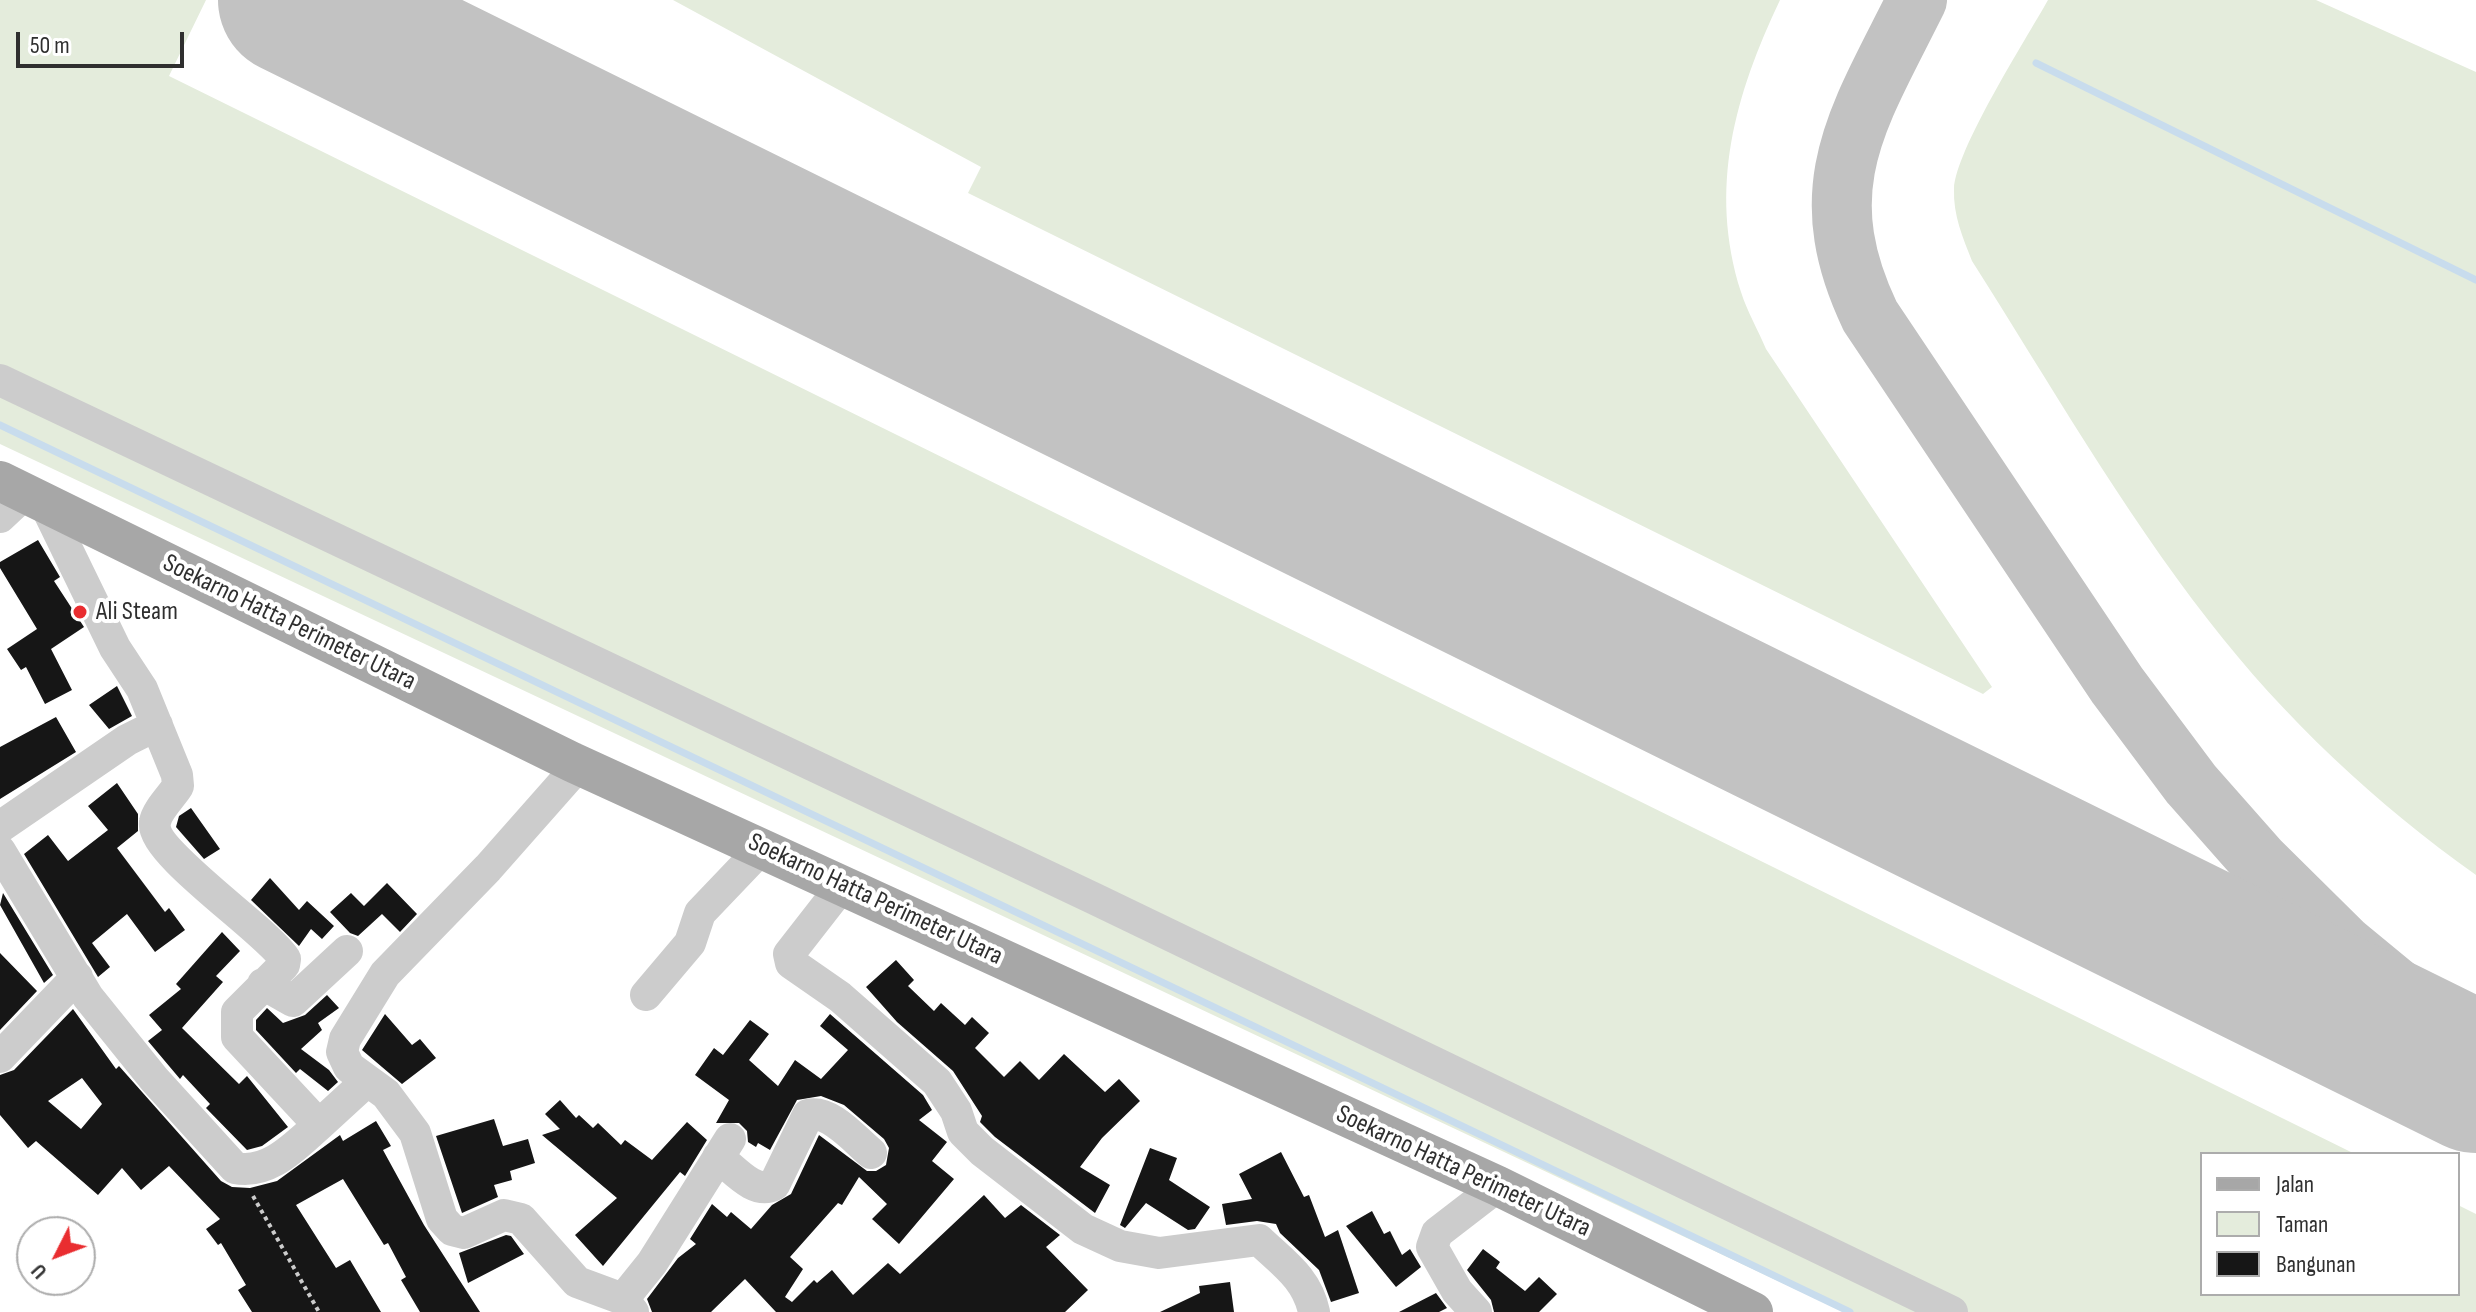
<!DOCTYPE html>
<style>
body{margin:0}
#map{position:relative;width:2476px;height:1312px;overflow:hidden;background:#fff;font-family:"Sofia Sans Condensed",sans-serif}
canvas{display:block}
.legend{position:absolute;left:2200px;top:1152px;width:260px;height:144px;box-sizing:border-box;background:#fff;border:2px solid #acacac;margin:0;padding:10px 14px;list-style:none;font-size:24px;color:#2f2f2f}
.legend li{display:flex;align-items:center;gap:16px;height:40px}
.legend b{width:40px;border:2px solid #acacac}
.north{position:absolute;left:16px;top:1216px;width:80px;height:80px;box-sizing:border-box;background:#fff;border:2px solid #acacac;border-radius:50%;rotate:228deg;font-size:22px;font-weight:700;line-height:32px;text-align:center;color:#2f2f2f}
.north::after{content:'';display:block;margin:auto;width:28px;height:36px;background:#e92d30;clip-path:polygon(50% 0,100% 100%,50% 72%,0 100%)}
.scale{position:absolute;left:16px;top:32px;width:168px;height:36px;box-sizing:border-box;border:4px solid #2f2f2f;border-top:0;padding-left:10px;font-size:24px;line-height:28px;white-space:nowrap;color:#2f2f2f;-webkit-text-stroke:6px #fff;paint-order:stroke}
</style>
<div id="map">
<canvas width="2476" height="1312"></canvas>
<ul class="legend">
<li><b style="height:10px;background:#a7a7a7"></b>Jalan</li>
<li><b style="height:22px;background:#e4ecdc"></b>Taman</li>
<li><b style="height:22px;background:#161616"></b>Bangunan</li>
</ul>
<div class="north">U</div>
<div class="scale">50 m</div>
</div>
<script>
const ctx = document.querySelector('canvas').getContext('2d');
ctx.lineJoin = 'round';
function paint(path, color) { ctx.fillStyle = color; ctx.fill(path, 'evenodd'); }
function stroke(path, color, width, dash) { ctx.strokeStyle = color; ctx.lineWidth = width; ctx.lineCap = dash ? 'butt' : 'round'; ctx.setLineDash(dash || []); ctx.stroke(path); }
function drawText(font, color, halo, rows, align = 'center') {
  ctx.font = font + ' "Sofia Sans Condensed",sans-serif'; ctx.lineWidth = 8; ctx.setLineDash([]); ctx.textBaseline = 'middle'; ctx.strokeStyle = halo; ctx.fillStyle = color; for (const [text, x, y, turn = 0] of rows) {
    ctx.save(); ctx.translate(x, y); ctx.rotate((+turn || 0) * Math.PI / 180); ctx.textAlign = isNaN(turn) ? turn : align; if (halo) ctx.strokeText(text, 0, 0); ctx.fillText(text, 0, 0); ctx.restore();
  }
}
paint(new Path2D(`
 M0,0H206L169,76L2355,1154H2202V1294H2458V1205L2476,1214V1312H1844L0,444Z
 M673,0H1780C1735,95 1708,188 1741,292C1747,311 1758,330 1766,349L1992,687L1983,694L968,193L981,167Z
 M2048,0H2316L2476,72V875C2376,804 2284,718 2209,621C2121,508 2049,382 1972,261C1963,238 1953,215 1954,189C1956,149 2025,41 2048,0Z`), '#e4ecdc');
stroke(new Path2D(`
 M2036,63L2476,280
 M0,425L1850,1312`), '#c8dced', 7);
stroke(new Path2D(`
 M337,0L368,30L418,61
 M1917,0C1859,117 1808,186 1870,316L2117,685L2191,784L2259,861L2345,946L2476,1054`), '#c2c2c2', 60);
stroke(new Path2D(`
 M293,0L2476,1078`), '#c2c2c2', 150);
paint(new Path2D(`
 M38,540L60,577L54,581L84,627L51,649L72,690L45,704L26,667L21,670L7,649L37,629L0,568V562Z
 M117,686L132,716L109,729L89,705Z
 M56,717L76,752L0,799V747Z
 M117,783L138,814V831L117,848L165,912L169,908L185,930L155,952L127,914L92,943L110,967L98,977L24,854L48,835L68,861L108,830L88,806Z
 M191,808L220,849L204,859L176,827L179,816Z
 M270,878L299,910L307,901L334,926L322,939L311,929L299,946L251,900Z
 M387,883L417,914L400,932L382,914L358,936L350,933L330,912L351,893L364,906Z
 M3,893L53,975L44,983L0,905Z
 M222,932L240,951L216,976L223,982L182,1028L239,1084L247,1076L288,1127L262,1146L247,1150L206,1108L210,1104L183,1075L180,1079L148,1041L162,1030L149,1015L181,989L176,984Z
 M0,953L37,991L0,1030Z
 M896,960L914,980L908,986L934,1011L941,1003L965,1025L972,1017L989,1033L975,1048L1004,1077L1020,1061L1039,1080L1064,1054L1105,1092L1119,1079L1140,1101L1102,1138L1080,1167L1110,1185L1095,1213L995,1137L980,1122L982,1116L953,1071L897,1022L866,987Z
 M327,995L339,1008L318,1023L322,1030L301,1049L329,1070L338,1082L328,1091L300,1069L296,1073L256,1030V1020L267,1008L283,1023L305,1015Z
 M73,1009L116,1069L119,1066L221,1181L232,1187L250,1188L277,1181L340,1135L343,1141L376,1121L391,1146L383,1150L424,1225L480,1312H420L401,1280L406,1277L388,1243L384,1245L343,1179L296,1205L336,1268L350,1260L381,1312H252L238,1290L246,1285L221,1243L218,1245L206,1229L220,1219L169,1166L141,1190L122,1168L98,1195L36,1141L28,1148L0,1115V1075L14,1070ZM82,1078L102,1104L81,1129L48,1101Z
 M385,1014L412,1045L420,1039L436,1058L402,1084L362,1050Z
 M830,1014L923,1095L932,1110L919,1120L947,1142L932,1161L954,1179L899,1244L872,1219L887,1204L859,1177L842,1205L838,1203L790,1257L803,1269L785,1297L792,1302L814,1280L817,1283L832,1270L853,1295L888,1263L900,1274L984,1195L1005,1218L1021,1205L1060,1235L1046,1247L1088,1290L1065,1312H776L745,1279L711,1312H652L647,1299L678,1258L696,1244L690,1239L712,1204L727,1217L731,1212L751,1229L772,1205L791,1194L819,1135L867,1171H876L886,1165L889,1148L884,1139L844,1105L821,1096L797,1100L770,1150L758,1143L756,1147L748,1142L747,1131L739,1123H716L729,1100L695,1075L714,1048L723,1055L750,1020L769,1034L749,1060L778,1086L795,1060L821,1079L848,1050L820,1026Z
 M560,1100L576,1118L579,1115L593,1128L598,1123L621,1145L625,1140L652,1160L687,1122L707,1140L685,1176L680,1172L603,1266L575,1235L617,1198L542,1135L560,1129L545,1114Z
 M494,1119L503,1146L528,1139L535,1163L510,1171L512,1180L494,1185L498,1197L462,1213L436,1136Z
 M1150,1148L1177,1158L1169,1180L1210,1207L1195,1229L1188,1230L1146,1203L1125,1228L1120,1225Z
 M1281,1152L1304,1197L1309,1195L1325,1237L1338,1230L1359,1293L1331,1302L1319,1270L1280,1233L1276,1224L1257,1221L1226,1225L1222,1204L1252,1199L1239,1174Z
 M1372,1211L1384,1234L1390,1231L1402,1255L1410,1249L1421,1267L1396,1287L1346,1226Z
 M506,1235L511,1236L524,1254L468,1283L459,1253Z
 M1483,1249L1500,1262L1496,1268L1525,1291L1539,1277L1557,1294L1539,1312H1494L1491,1300L1467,1270Z
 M1230,1282L1234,1312H1160L1200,1293L1199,1286Z
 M1436,1293L1447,1308L1439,1312H1399Z`), '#161616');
stroke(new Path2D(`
 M253,1196L319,1312`), '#ccc', 4, [4, 4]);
stroke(new Path2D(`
 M0,380L1095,899L1952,1312
 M0,517L16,502L20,491
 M579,765L488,868L385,974L345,1039L342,1052L349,1067L386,1094L415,1133L442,1219L452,1230L464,1233L504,1215L521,1219L577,1282L623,1299L633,1312
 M0,827L127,740L157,725
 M0,851L88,997L154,1079L235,1168C269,1175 295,1146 319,1125L237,1037V1012L284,965L285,959C267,930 149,852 155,822C157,810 172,796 178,786L177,775L142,689L115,648L44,502
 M842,886L789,954L791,963L840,997L937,1082L956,1111L963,1132L982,1151L1083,1229L1120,1246L1159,1253L1259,1240C1283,1263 1307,1278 1314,1312
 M263,984L293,1001L347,951
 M646,995L690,943L700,913L763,847
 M0,1057L77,977
 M319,1125L367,1081
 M718,1157C734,1169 754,1195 774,1185L808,1115C830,1109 855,1140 871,1153
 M623,1299L652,1263L730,1139
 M1476,1312L1457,1291L1432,1247L1437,1233L1498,1186`), '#ccc', 32);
stroke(new Path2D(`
 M0,481L572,762L1498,1186L1753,1312`), '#a7a7a7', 40);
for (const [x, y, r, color] of [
 [80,612,8,"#e92d30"]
]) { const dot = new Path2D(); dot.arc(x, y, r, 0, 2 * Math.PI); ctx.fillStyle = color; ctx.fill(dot); stroke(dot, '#fff', 3); }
drawText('26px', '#2f2f2f', '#fff', [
 ["Ali Steam",96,612]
], 'left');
drawText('26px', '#2f2f2f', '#fff', [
 ["Soekarno Hatta Perimeter Utara",289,623,26],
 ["Soekarno Hatta Perimeter Utara",875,900,25],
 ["Soekarno Hatta Perimeter Utara",1463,1172,25]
]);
</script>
